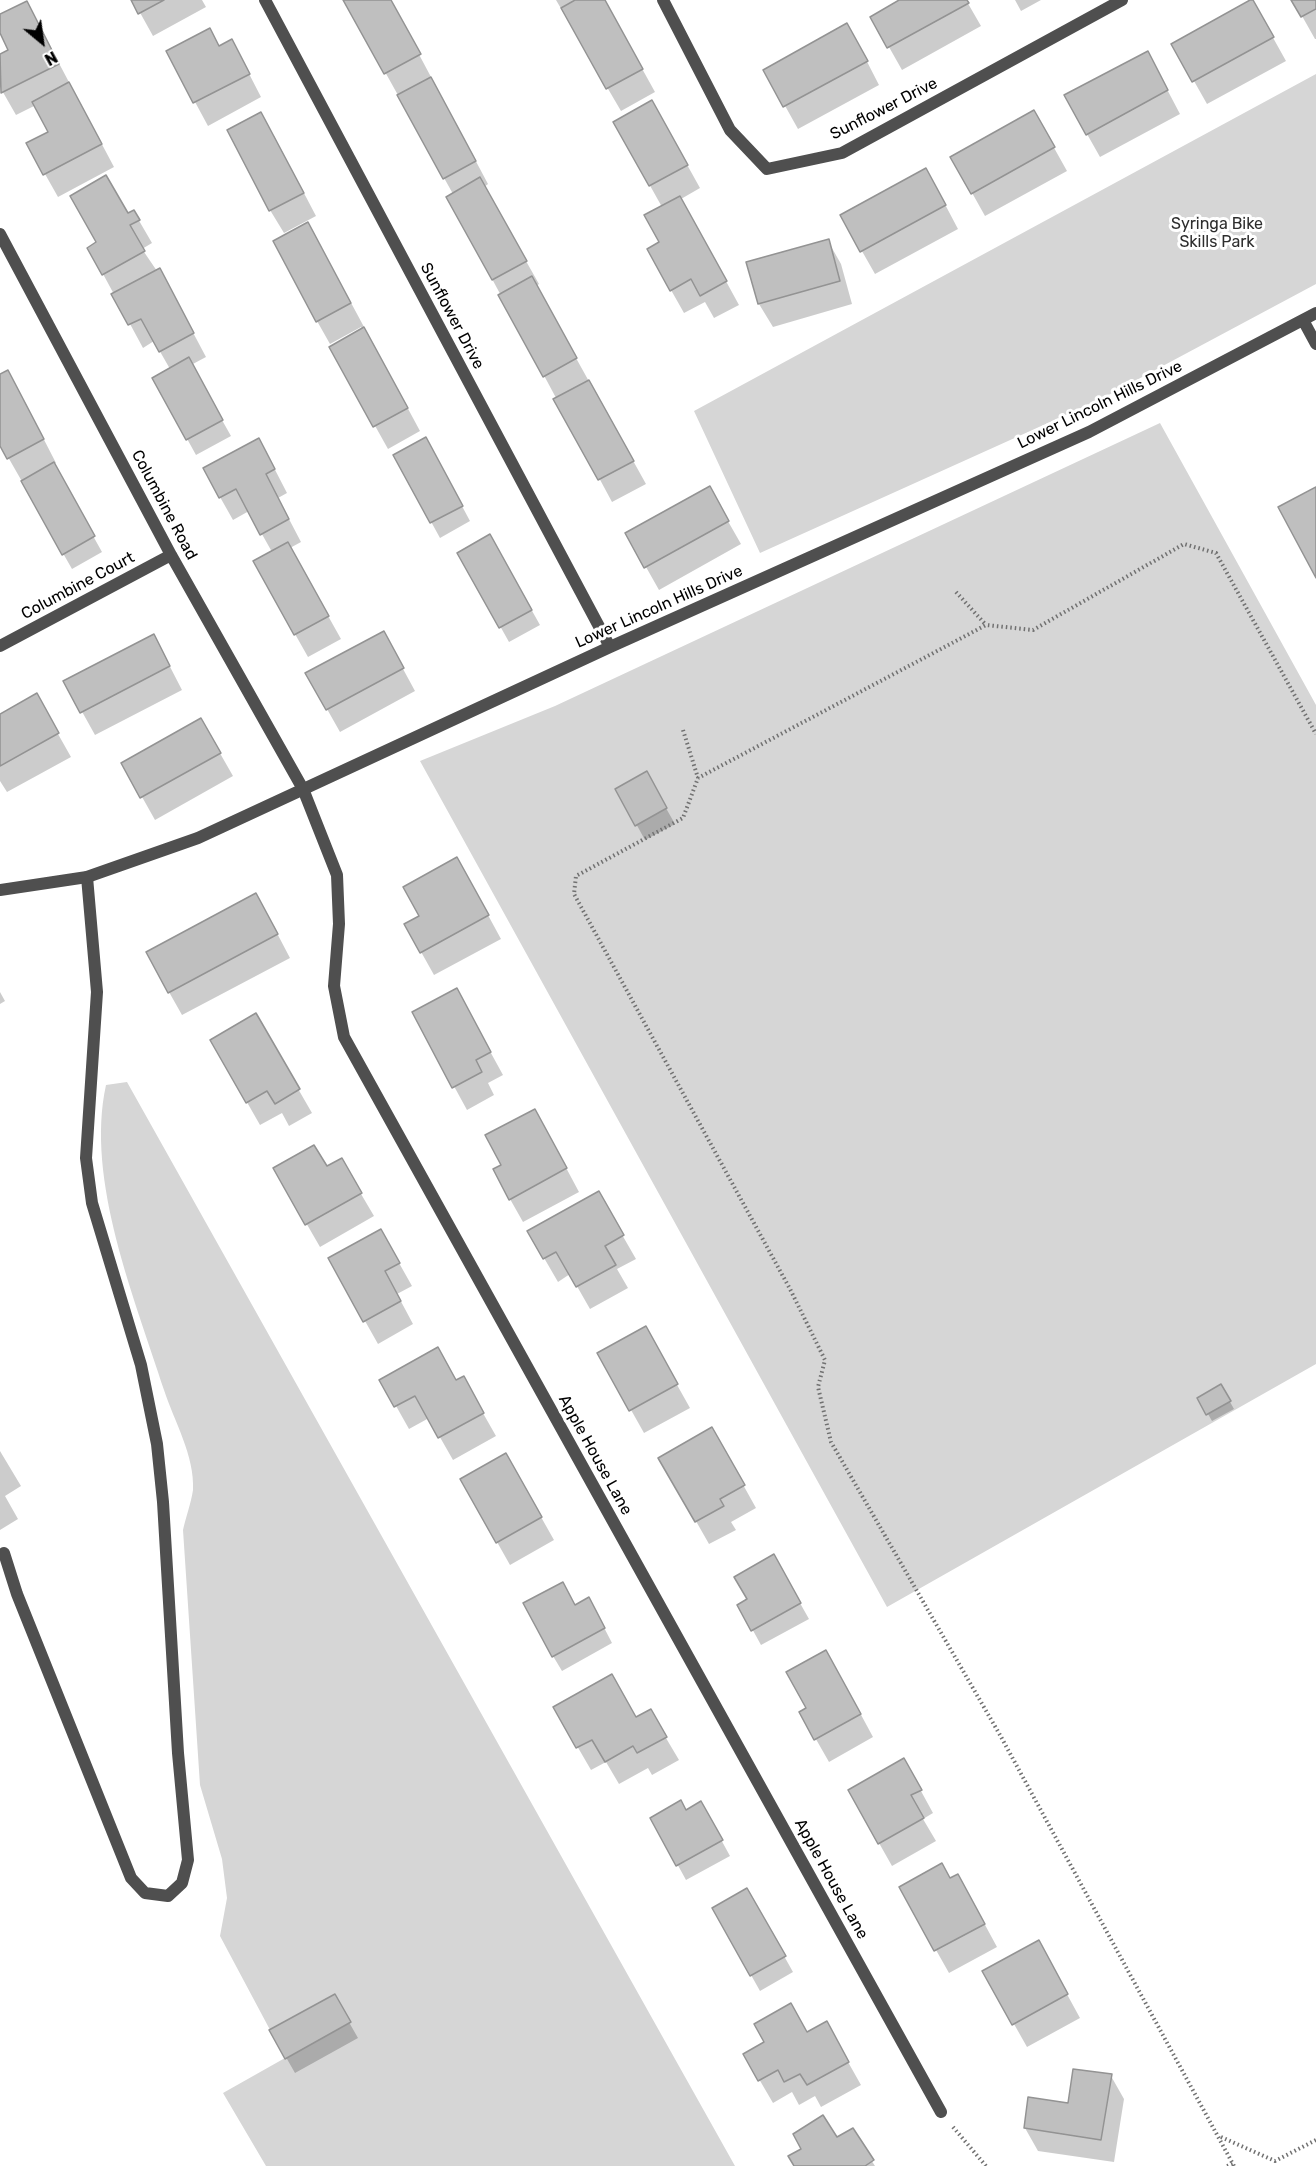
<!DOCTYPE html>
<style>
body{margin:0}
#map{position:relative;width:1316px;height:2166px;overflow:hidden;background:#fff;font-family:Rubik,sans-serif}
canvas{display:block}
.north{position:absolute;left:12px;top:12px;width:60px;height:60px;-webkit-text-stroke:4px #fff;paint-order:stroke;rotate:151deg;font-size:16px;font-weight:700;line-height:24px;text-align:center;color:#000}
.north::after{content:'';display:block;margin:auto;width:21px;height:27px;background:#000;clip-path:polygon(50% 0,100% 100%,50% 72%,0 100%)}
</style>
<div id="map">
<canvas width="1316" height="2166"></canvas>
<div class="north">N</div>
</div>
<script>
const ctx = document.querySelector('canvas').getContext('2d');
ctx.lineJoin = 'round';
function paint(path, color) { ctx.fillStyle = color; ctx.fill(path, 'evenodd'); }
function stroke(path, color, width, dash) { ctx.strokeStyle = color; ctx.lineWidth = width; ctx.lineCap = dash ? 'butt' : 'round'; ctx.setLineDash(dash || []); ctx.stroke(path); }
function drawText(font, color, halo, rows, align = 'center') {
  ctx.font = font + ' Rubik,sans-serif'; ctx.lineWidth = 6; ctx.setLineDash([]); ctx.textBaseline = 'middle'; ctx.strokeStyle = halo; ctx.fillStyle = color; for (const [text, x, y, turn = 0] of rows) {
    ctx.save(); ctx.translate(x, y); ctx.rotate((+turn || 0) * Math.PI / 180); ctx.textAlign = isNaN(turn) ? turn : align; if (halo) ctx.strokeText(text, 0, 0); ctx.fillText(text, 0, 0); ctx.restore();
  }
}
paint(new Path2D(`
 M1316,74V284L1101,399L760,553L694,411Z
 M1160,423L1316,705V1364L887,1607L420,761L555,706Z
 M127,1082L735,2166H266L223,2093L285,2058L220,1936L227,1898L222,1859L200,1785L183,1530C186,1517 191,1503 193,1490C195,1456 174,1421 164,1390C135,1299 85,1180 106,1085Z`), '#d6d6d6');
paint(new Path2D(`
 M133,0H202L206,7L153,36Z
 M345,0H390L488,184L484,187L539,284L536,286L646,484L612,502L448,197L453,194Z
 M556,0H604L655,92L621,111Z
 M902,0H966L981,26L902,70L872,17Z
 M1015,0H1041L1021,11Z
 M1252,0L1286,61L1207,104L1173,44Z
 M1293,0H1316V39H1315Z
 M27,3L114,167L58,197L45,174L50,132L36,105L16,115L0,87V56L10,50L0,30V16Z
 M210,30L220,47L244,64L261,97L208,126L168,52Z
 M860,48L879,85L798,129L765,70Z
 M1160,76L1180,114L1100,157L1087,134Z
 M1034,112L1067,171L985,216L952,157Z
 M615,123L665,125L700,188L681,199L739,305L714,318L705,302L684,313L671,290L661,243L662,207Z
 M274,136L316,216L284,233L270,210Z
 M939,193L958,229L875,274L842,216Z
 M134,212L152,243L142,249L172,293L206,357L191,365L231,436L196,455L154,379L170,369L154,341L143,348L89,248Z
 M828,241L841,264L852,304L773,327L759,304L748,263Z
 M321,247L420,431L388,449L331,347L363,330L361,327L330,344L317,321Z
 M0,376L21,395L56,463L53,464L102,552L72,569L0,443Z
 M434,454L470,521L440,538L395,456Z
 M271,462L287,493L278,498L301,542L290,548L341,639L308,657L295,634L272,552L249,511L233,520L220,497Z
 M709,488L741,544L659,590L646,567Z
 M490,536L540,625L509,642L459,553Z
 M396,656L415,691L340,732L327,709Z
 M166,659L182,690L95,735L65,681Z
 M36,695L71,757L7,792L0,781V716Z
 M201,720L233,776L155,820L123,763Z
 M646,773L675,824L645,840L617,789Z
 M470,882L501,939L434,975L406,925Z
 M269,918L290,958L182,1015L169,992Z
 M0,992L5,1001L0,1004Z
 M414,1013H469L503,1075L488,1083L494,1095L467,1110Z
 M256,1016L312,1113L289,1126L282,1113L260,1125L212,1041Z
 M548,1134L579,1192L523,1222L510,1199Z
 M341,1160L374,1216L320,1247L275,1169L326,1168Z
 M598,1193L636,1259L617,1269L628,1288L590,1309L570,1274L558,1282L529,1232Z
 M381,1231L412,1286L397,1294L413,1324L378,1344L330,1259Z
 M658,1351L690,1408L644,1433L599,1353Z
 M463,1378L496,1436L453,1460L429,1418L409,1429L382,1381L456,1382Z
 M1221,1386L1234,1409L1212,1421L1199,1398Z
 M712,1429L756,1508L731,1522L736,1530L709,1544L660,1458Z
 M0,1451L21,1486L5,1496L18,1519L0,1530Z
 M506,1455L554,1540L510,1565L462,1480Z
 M774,1557L809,1619L761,1645L739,1605L749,1600Z
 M597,1614L612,1643L562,1671L553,1656Z
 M839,1674L873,1737L829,1762L801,1713L808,1709Z
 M555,1708L636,1719L650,1711L679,1760L652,1775L648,1768L619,1784L606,1762L591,1770Z
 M904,1760L933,1813L923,1819L936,1841L892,1866L879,1843Z
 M701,1803L730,1856L686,1880L652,1818L686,1812Z
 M950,1880L971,1899L997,1947L949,1973L901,1888Z
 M747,1890L793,1972L760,1991L714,1909Z
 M1051,1965L1080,2018L1027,2047L984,1971Z
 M334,1996L358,2038L295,2073L271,2031Z
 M826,2023L861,2085L821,2107L815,2096L799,2105L792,2092L773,2103L745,2055L807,2034Z
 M1111,2076L1124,2099L1114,2162L1038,2151L1025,2128L1069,2105Z
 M852,2130L875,2166H795L837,2139Z`), '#0003');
const building = new Path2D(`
 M131,0H164L138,14Z
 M343,0H391L421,54L384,74Z
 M575,0H605L643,69L606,89L561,8Z
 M899,0H967L969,3L887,48L870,17Z
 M1250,0H1253L1274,37L1192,82L1171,44Z
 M1291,0H1316V9L1301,17Z
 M27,1L59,64L1,93L0,54L8,50L0,33V14Z
 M847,23L868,61L783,107L763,70Z
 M210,28L219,46L232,39L250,74L193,103L166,51Z
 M1148,51L1168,90L1086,135L1064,95Z
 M431,77L476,161L443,179L397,95Z
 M69,82L102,144L43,175L26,143L48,132L32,102Z
 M652,100L688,165L649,186L613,122Z
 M1034,110L1055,147L971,194L950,157Z
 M261,112L304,193L269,211L227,130Z
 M926,168L946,205L860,252L840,215Z
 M106,175L128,213L134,210L140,220L130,225L145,251L102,275L87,248L96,242L70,196Z
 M480,177L527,261L492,280L446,197Z
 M680,196L727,281L700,296L691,279L670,291L647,249L659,242L644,215Z
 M308,222L351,303L316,322L273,241Z
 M829,239L840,281L758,304L746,262Z
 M160,268L194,333L159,352L141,319L128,325L111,294Z
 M532,276L577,358L543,377L498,295Z
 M364,327L408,408L373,427L329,347Z
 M189,357L223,420L186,440L152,378Z
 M8,370L44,439L7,459L0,446V374Z
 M589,380L634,461L598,480L553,399Z
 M426,437L463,506L430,523L393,455Z
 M259,438L275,469L266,474L289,519L260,535L236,489L219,498L203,468Z
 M54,462L95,536L62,555L21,481Z
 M710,486L729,521L644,568L625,533Z
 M1316,487V578L1278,507Z
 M490,534L532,610L499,628L457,553Z
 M288,542L329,616L294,635L253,561Z
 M384,631L404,668L326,710L305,673Z
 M154,634L170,666L80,713L63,681Z
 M37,693L59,733L0,766V714Z
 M201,718L221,753L140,798L121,763Z
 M647,771L667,808L635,826L615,789Z
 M457,857L489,915L420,953L404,924L419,916L403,887Z
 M256,893L278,934L168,993L146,952Z
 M457,988L491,1052L476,1060L482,1072L452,1088L412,1012Z
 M256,1013L300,1089L275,1104L267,1091L246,1103L210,1040Z
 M535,1109L567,1168L509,1200L493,1169L501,1165L485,1135Z
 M314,1145L327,1166L342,1158L362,1193L305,1225L273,1168Z
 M599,1191L624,1235L605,1246L616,1265L576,1287L556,1252L543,1259L527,1231Z
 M381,1229L400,1263L385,1271L401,1301L363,1322L328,1258Z
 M646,1326L678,1384L629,1411L597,1353Z
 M438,1347L456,1380L464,1376L484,1413L438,1438L415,1396L394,1407L379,1380Z
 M1221,1384L1231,1401L1206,1415L1197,1398Z
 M712,1427L745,1485L720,1499L724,1506L695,1522L658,1458Z
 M506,1453L542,1517L496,1543L460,1479Z
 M774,1554L801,1603L751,1631L737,1605L747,1599L734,1577Z
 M563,1582L575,1605L589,1597L605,1628L552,1657L523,1603Z
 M826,1650L861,1714L814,1740L799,1712L806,1708L786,1672Z
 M612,1674L636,1717L651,1709L667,1737L637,1753L633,1746L605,1762L592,1740L576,1748L553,1707Z
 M904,1758L922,1790L911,1795L924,1818L878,1844L848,1790Z
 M681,1800L686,1810L701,1801L723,1840L676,1866L650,1818Z
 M942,1863L950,1878L958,1874L985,1924L934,1951L899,1887Z
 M747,1888L786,1956L750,1976L712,1908Z
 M1039,1940L1068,1994L1012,2025L982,1971Z
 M335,1994L351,2022L285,2059L269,2030Z
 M791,2003L807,2032L827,2021L849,2062L807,2085L800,2074L784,2082L778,2070L758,2081L743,2054L764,2042L754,2024Z
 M1073,2069L1112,2074L1101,2140L1024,2128L1028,2097L1068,2103Z
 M823,2115L837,2137L853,2128L874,2160L865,2166H794L788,2156L801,2149L793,2134Z`);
paint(building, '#bfbfbf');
stroke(building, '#939393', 1.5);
stroke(new Path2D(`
 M956,592L986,625
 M683,730L698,778
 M953,2127L986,2166
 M1221,2137L1275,2161L1316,2140
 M1227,2166L1233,2164
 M1234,2166L1000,1735L831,1442L818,1387L825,1360L790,1289L574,894L576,876L683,818L698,778L986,625L1033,630L1184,544L1216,553L1316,734`), '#717171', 4, [1.5, 3]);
stroke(new Path2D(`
 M4,1553L17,1594L131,1878L145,1893L168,1896L182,1883L188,1860L178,1753L163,1502L157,1444L141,1365L92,1203L86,1158L97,992L87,877`), '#4f4f4f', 12);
stroke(new Path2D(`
 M265,0L610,647
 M663,0L730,130L767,169L842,153L1122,0
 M0,234L171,555L303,789L337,875L339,924L334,986L344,1037L941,2112
 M1303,320L1316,344
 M0,646L171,555
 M0,890L87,877L198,838L610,647L1089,432L1316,313`), '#4f4f4f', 12);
drawText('16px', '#000', '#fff', [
 ["Sunflower Drive",884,109,-27],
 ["Sunflower Drive",452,316,62],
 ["Lower Lincoln Hills Drive",1100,405,-26],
 ["Columbine Road",164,505,62],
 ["Columbine Court",78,586,-28],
 ["Lower Lincoln Hills Drive",659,607,-24],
 ["Apple House Lane",595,1455,61],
 ["Apple House Lane",831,1879,61]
]);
drawText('16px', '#2d2d2d', '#fff', [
 ["Syringa Bike",1217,224],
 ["Skills Park",1217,242]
]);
</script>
